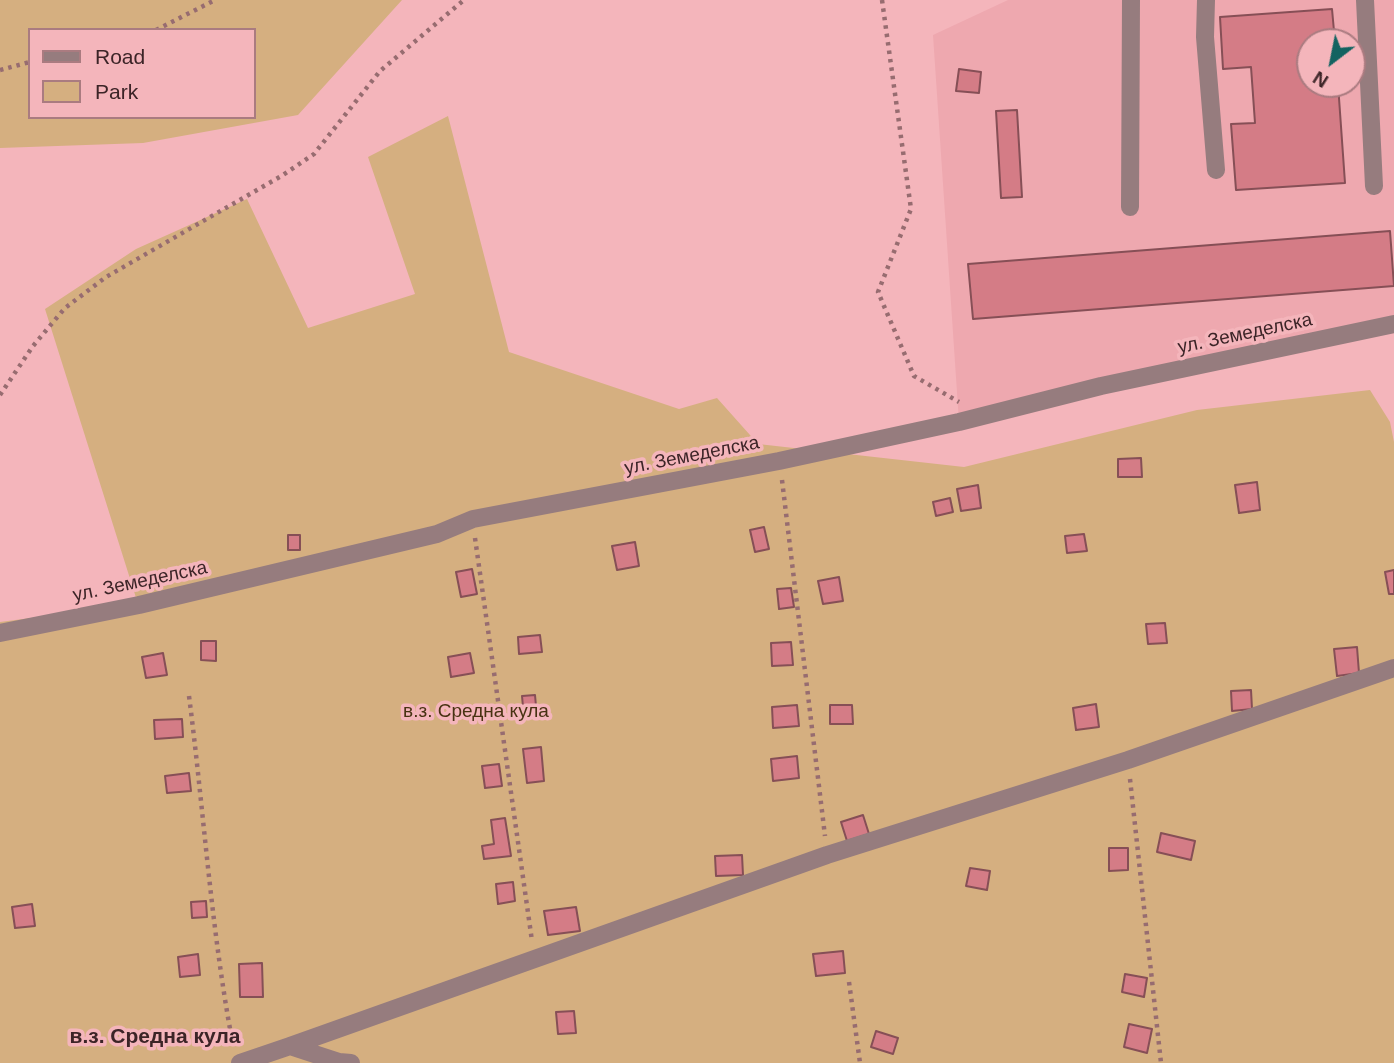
<!DOCTYPE html>
<meta charset="utf-8">
<style>
body{margin:0}
#map{position:relative;width:1394px;height:1063px;overflow:hidden;background:#f4b5bb;font-family:Helvetica,sans-serif}
canvas{display:block}
.legend{position:absolute;left:28px;top:28px;width:228px;height:91px;box-sizing:border-box;background:#f4b5bb;border:2px solid #aa7b80;margin:0;padding:9px 12px;list-style:none;font-size:21px;color:#3c2427}
.legend li{display:flex;align-items:center;gap:14px;height:35px}
.legend b{width:35px;border:2px solid #aa7b80}
.north{position:absolute;left:1296px;top:28px;width:70px;height:70px;box-sizing:border-box;background:#f4b5bb;border:2px solid #aa7b80;border-radius:50%;rotate:212deg;font-size:19px;font-weight:700;line-height:28px;text-align:center;color:#3c2427}
.north::after{content:'';display:block;margin:auto;width:24px;height:32px;background:#136361;clip-path:polygon(50% 0,100% 100%,50% 72%,0 100%)}
</style>
<div id="map">
<canvas width="1394" height="1063"></canvas>
<ul class="legend">
<li><b style="height:9px;background:#967c7e"></b>Road</li>
<li><b style="height:19px;background:#d5af80"></b>Park</li>
</ul>
<div class="north">N</div>
</div>
<script>
const ctx = document.querySelector('canvas').getContext('2d');
ctx.lineJoin = 'round';
function paint(path, color) { ctx.fillStyle = color; ctx.fill(path, 'evenodd'); }
function stroke(path, color, width, dash) { ctx.strokeStyle = color; ctx.lineWidth = width; ctx.lineCap = dash ? 'butt' : 'round'; ctx.setLineDash(dash || []); ctx.stroke(path); }
function drawText(font, color, halo, rows, align = 'center') {
  ctx.font = font + ' Helvetica,sans-serif'; ctx.lineWidth = 7; ctx.setLineDash([]); ctx.textBaseline = 'middle'; ctx.strokeStyle = halo; ctx.fillStyle = color; for (const [text, x, y, turn = 0] of rows) {
    ctx.save(); ctx.translate(x, y); ctx.rotate((+turn || 0) * Math.PI / 180); ctx.textAlign = isNaN(turn) ? turn : align; if (halo) ctx.strokeText(text, 0, 0); ctx.fillText(text, 0, 0); ctx.restore();
  }
}
paint(new Path2D(`
 M1008,0H1394V324L959,422L933,35ZM1310,42H1352V84H1310Z`), '#eea8af');
paint(new Path2D(`
 M0,0H402L298,115L143,143L0,148ZM30,30H254V117H30Z
 M448,116L509,352L679,409L717,398L758,444L964,467L1197,410L1370,390L1390,422L1394,442V1063H0V622L138,604L45,309L136,249L247,199L308,328L415,294L368,157Z`), '#d5af80');
const building = new Path2D(`
 M1332,9L1335,42H1310V84H1338L1345,183L1236,190L1231,124L1255,123L1251,67L1223,69L1220,17Z
 M959,69L981,72L979,93L956,91Z
 M1017,110L1022,197L1001,198L996,111Z
 M1390,231L1394,286L973,319L968,264Z
 M1141,458L1142,477H1118V459Z
 M1257,482L1260,510L1239,513L1235,485Z
 M978,485L981,508L961,511L957,489Z
 M950,498L953,512L936,516L933,502Z
 M764,527L769,549L755,552L750,530Z
 M1084,534L1087,551L1067,553L1065,536Z
 M288,535H300V550H288Z
 M635,542L639,566L617,570L612,546Z
 M472,569L477,594L461,597L456,572Z
 M1394,570V594H1389L1385,572Z
 M839,577L843,601L823,604L818,581Z
 M791,588L794,607L779,609L777,589Z
 M1165,623L1167,643L1148,644L1146,624Z
 M540,635L542,652L519,654L518,637Z
 M201,641H216V661L201,660Z
 M791,642L793,665L772,666L771,643Z
 M1357,647L1359,673L1337,676L1334,649Z
 M163,653L167,675L146,678L142,657Z
 M470,653L474,673L451,677L448,657Z
 M1251,690L1252,709L1232,711L1231,691Z
 M535,695L537,717L524,718L522,696Z
 M1096,704L1099,727L1076,730L1073,708Z
 M797,705L799,726L773,728L772,707Z
 M830,705H852L853,724H830Z
 M182,719L183,737L155,739L154,720Z
 M541,747L544,781L527,783L523,749Z
 M797,756L799,778L773,781L771,759Z
 M499,764L502,786L485,788L482,766Z
 M189,773L191,791L167,793L165,776Z
 M863,815L869,834L847,841L841,822Z
 M505,818L511,856L484,859L482,846L494,844L491,820Z
 M1161,833L1195,841L1191,860L1157,852Z
 M1109,848H1128V870L1109,871Z
 M742,855L743,875L716,876L715,856Z
 M970,868L990,871L987,890L966,886Z
 M513,882L515,901L498,904L496,884Z
 M206,901L207,917L192,918L191,902Z
 M32,904L35,926L15,928L12,907Z
 M576,907L580,931L548,935L544,911Z
 M843,951L845,973L816,976L813,954Z
 M198,954L200,975L180,977L178,957Z
 M262,963L263,997H240L239,964Z
 M1125,974L1147,978L1144,997L1122,992Z
 M574,1011L576,1033L558,1034L556,1012Z
 M1129,1024L1152,1029L1147,1053L1124,1047Z
 M876,1031L898,1038L893,1054L871,1047Z`);
paint(building, '#d47c86');
stroke(building, '#864f56', 2);
stroke(new Path2D(`
 M882,0L911,209L878,292L914,376L959,402
 M156,30L215,0
 M0,70L30,62
 M0,395L33,346L65,308L106,277L283,175L314,154L380,71L464,0
 M782,480L825,836
 M475,538L532,941
 M189,696C204,812 211,930 233,1045
 M1130,779L1161,1063
 M849,982L860,1063`), '#976c70', 4.5, [3.5, 5]);
stroke(new Path2D(`
 M1206,0L1205,37L1216,170
 M1365,0L1374,186
 M1130,207L1131,0
 M0,633L139,605L437,534L473,519L779,461L959,422L1101,386L1394,324
 M290,1046L827,855L1128,760L1394,668
 M240,1063L290,1046L339,1062L351,1063`), '#967c7e', 18);
drawText('19px', '#3c2427', '#f4b5bb', [
 ["ул. Земеделска",1245,334,-12],
 ["ул. Земеделска",692,456,-11],
 ["ул. Земеделска",140,582,-12]
]);
drawText('19px', '#483212', '#f4b5bb', [
 ["в.з. Средна кула",476,712]
]);
drawText('bold 21px', '#3c2427', '#f4b5bb', [
 ["в.з. Средна кула",155,1037]
]);
</script>
